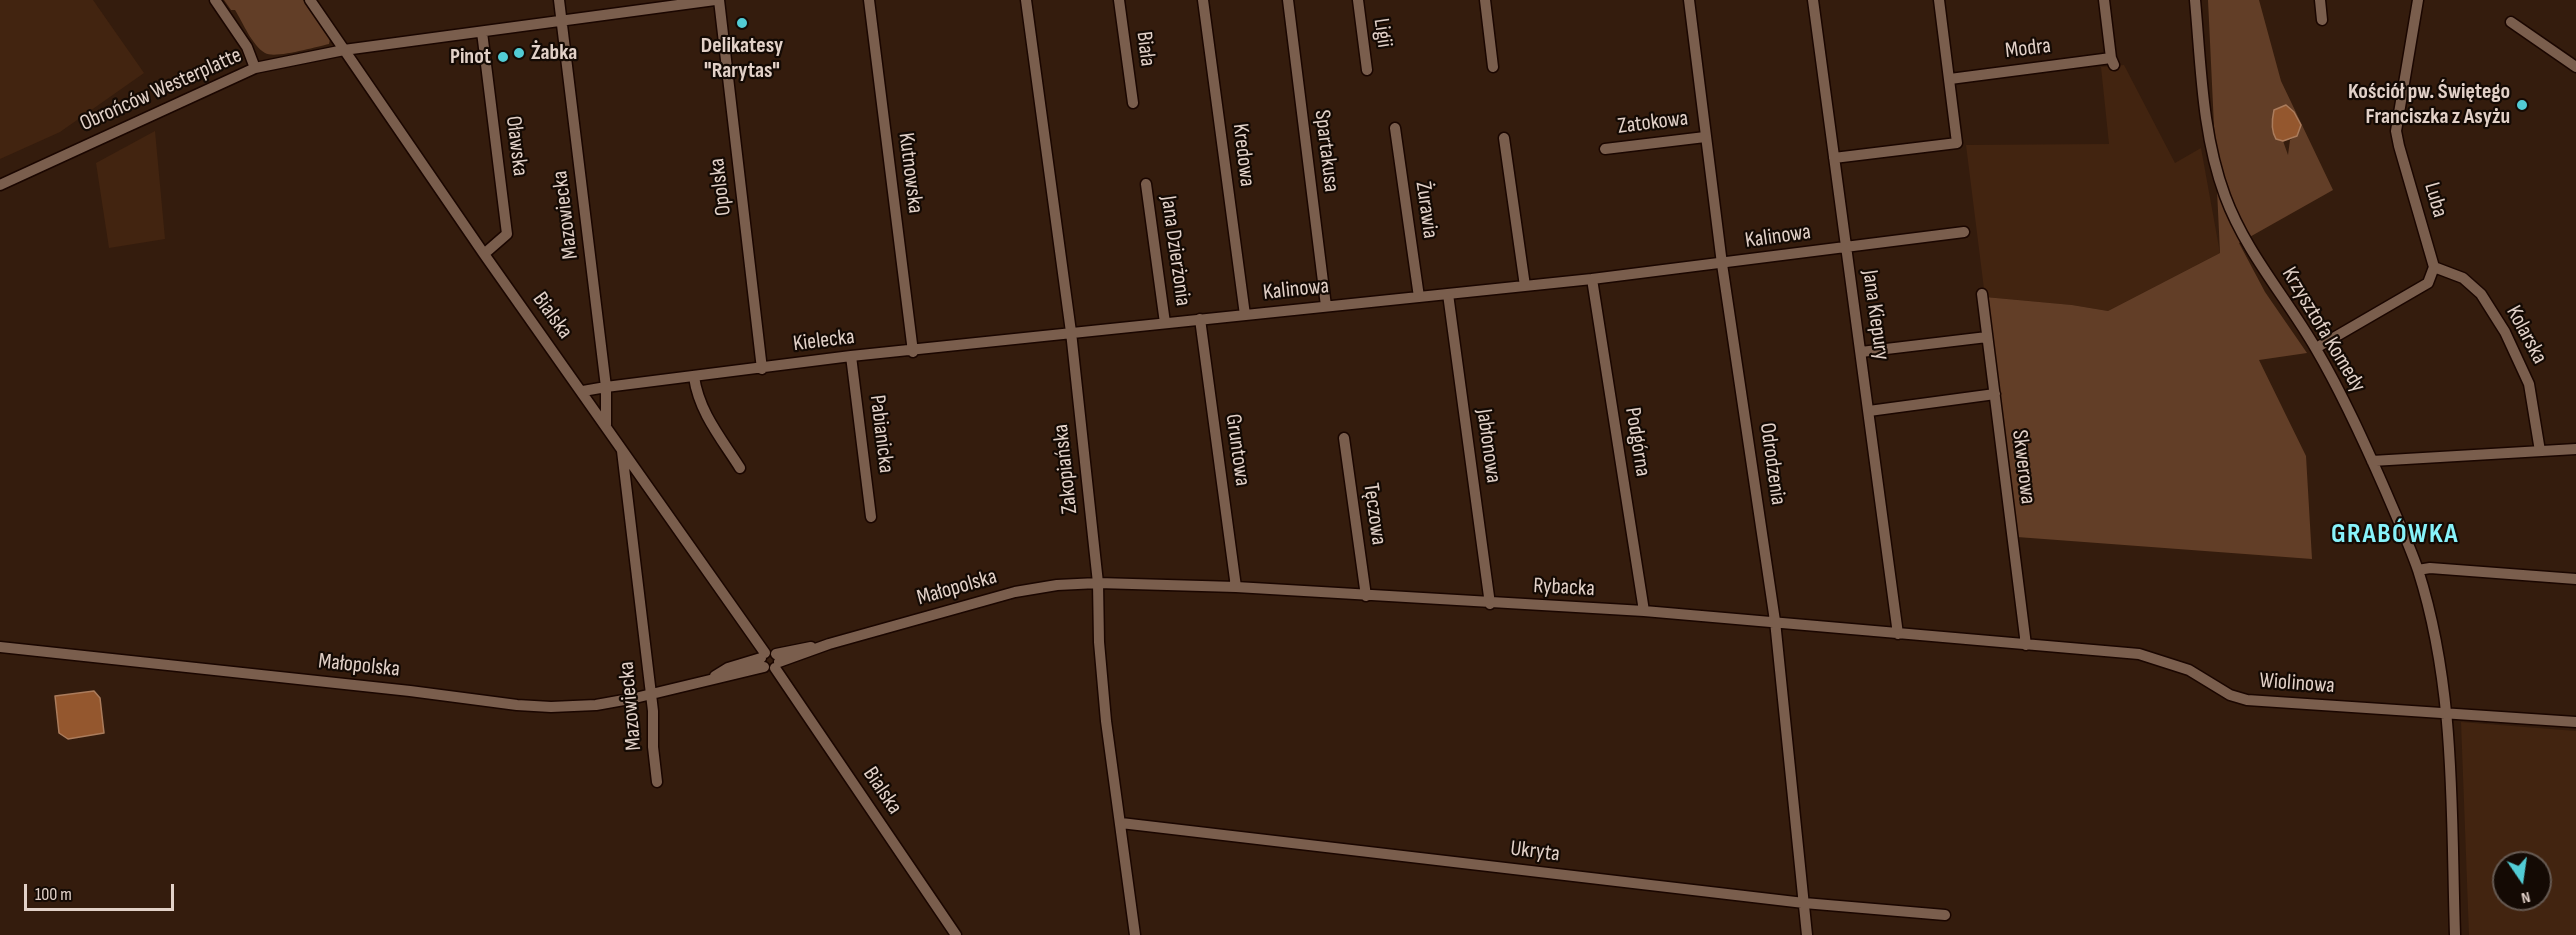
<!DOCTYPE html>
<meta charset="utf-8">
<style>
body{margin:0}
#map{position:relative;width:2576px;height:935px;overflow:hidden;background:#341c0d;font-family:"Sofia Sans Condensed",sans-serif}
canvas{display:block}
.north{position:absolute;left:2492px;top:851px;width:60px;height:60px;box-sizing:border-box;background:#140a04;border:2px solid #665a52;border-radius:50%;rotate:167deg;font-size:16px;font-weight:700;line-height:24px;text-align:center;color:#e2d1c8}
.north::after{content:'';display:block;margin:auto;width:21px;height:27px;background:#52ccd5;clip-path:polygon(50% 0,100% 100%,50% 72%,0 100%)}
.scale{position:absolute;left:24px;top:884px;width:150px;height:27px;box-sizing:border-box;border:3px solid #e2d1c8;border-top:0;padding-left:8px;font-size:18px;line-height:21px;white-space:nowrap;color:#e2d1c8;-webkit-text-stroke:4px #140a04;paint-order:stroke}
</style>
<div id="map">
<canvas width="2576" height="935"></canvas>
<div class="north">N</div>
<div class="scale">100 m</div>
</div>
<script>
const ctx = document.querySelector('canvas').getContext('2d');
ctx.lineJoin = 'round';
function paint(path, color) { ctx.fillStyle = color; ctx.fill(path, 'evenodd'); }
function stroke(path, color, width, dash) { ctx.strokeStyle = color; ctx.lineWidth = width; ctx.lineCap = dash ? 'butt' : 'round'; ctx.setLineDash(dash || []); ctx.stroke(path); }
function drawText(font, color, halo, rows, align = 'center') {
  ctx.font = font + ' "Sofia Sans Condensed",sans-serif'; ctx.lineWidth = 4.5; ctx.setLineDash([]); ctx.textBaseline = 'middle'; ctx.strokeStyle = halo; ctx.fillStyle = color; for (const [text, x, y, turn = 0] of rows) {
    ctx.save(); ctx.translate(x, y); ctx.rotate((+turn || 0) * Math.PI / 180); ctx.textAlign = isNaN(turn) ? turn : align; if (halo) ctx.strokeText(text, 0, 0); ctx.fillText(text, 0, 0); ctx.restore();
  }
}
paint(new Path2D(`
 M0,0H93L144,73L60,132L0,159Z
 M2124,65L2175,163L2201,148L2220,253L2108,311L2072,305L1985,297L1966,145L2109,144L2101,67Z
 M155,131L165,239L109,248L96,163Z
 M2461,722L2576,731V935H2469ZM2504,863H2540V899H2504Z`), '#422410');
paint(new Path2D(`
 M224,0H303L330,39L329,44C315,47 275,59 265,53C252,45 243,23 235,10H231Z
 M2208,0H2259L2281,81L2333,190L2239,243L2265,292L2307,353L2259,360L2306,456L2312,559L2017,537L1985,297L2072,305L2108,311L2220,253ZM2294,112L2301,125L2297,136L2290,140L2288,155L2283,141L2276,139Z`), '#623e27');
const water = new Path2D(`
 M2286,105L2294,112L2301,125L2297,136L2283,141L2276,139C2271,131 2272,119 2274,110Z
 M94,691L100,698L104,733L68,739L59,733L55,696Z`);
paint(water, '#94572e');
stroke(water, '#ab7c5c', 1.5);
const street = new Path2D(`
 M215,0L247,47L255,68
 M310,0L484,254L765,653
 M559,0L606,387V425
 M719,0L762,369
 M869,0L913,352
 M1026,0L1071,332L1098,583L1099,642L1106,721L1135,935
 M1119,0L1133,103
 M1203,0L1245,315
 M1288,0L1326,306
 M1358,0L1367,70
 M1485,0L1493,67
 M1689,0L1722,264L1775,621L1807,935
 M1813,0L1898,634
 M2104,0L2111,58L2114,65
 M2195,0C2201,66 2202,134 2225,196C2246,253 2286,297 2316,349C2343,395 2365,444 2386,492C2397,518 2409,544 2418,570C2456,689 2451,812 2455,935
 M2320,0L2322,20
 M2511,22L2576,67
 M482,32L507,234L484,254
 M1950,79L2111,58
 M1395,128L1419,297
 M1504,138L1525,286
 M1605,149L1705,137
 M1834,158L1957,143L1939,0
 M1146,184L1165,323
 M0,185L255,68L344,50L715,0
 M2434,267L2463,278L2481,294L2505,332L2529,384L2540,451
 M1592,279L1644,611
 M1448,294L1490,604
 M1982,294L2026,645
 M1200,319L1236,587
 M2316,348L2428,283L2434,267L2399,146L2396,131L2418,0
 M1861,352L1987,337
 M851,356L871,517
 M694,377C699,412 721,438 740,468
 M583,391L606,387L851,356L1592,279L1964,232
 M1869,411L1995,394
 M1344,438L1366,596
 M622,451L653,711V747L657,782
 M2372,461L2576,449
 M2418,570L2430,568L2576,579
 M0,647L410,691L517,705L551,707L596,705L635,698L764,667
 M776,654L811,647
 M779,662L829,644L1015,592L1057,585L1098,583L1236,587L1644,611L2139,654L2189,670L2230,695L2247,700L2576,722
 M775,668L956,935
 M715,676L728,668L761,658
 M1121,823L1804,903L1945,915`);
stroke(street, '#1a0600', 13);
stroke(street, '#7a5e4d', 10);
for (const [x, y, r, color] of [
 [742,23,6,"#52ccd5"],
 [519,53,6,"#52ccd5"],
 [503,57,6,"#52ccd5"],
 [2522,105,6,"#52ccd5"]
]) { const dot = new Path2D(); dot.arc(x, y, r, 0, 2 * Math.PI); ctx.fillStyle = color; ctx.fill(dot); stroke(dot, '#140a04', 2); }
drawText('22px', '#e2d1c8', '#140a04', [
 ["Ligii",1382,33,82],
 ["Biała",1145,49,83],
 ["Modra",2028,49,-7],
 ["Obrońców Westerplatte",161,90,-24],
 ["Zatokowa",1653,123,-7],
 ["Oławska",516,146,83],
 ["Spartakusa",1326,151,83],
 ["Kredowa",1243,155,83],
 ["Kutnowska",910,173,83],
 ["Opolska",721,187,-97],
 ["Luba",2435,200,74],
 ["Żurawia",1426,210,82],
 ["Mazowiecka",566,215,-97],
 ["Kalinowa",1778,237,-8],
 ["Jana Dzierżonia",1175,251,82],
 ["Kalinowa",1296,290,-6],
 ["Jana Kiepury",1875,315,82],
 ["Bialska",552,316,54],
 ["Krzysztofa Komedy",2323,330,59],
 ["Kolarska",2526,335,62],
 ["Kielecka",824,341,-7],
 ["Pabianicka",881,434,83],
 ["Podgórna",1637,442,81],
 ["Jabłonowa",1488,446,82],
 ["Gruntowa",1237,450,82],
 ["Odrodzenia",1772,464,82],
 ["Skwerowa",2023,467,83],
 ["Zakopiańska",1066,469,-96],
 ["Tęczowa",1374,514,82],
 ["Małopolska",957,588,-16],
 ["Rybacka",1564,588,3],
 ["Małopolska",359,666,6],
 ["Wiolinowa",2297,684,4],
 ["Mazowiecka",631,706,-95],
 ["Bialska",882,791,56],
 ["Ukryta",1535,852,7]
]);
drawText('bold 22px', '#e2d1c8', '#140a04', [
 ["Delikatesy",742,46,"center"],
 ["\"Rarytas\"",742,71,"center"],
 ["Żabka",531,53,"left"],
 ["Pinot",491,57],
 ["Kościół pw. Świętego",2510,92],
 ["Franciszka z Asyżu",2510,117]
], 'right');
ctx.letterSpacing = '1.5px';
drawText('bold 28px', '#87f3fb', '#140a04', [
 ["GRABÓWKA",2395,535]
]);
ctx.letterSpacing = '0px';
</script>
